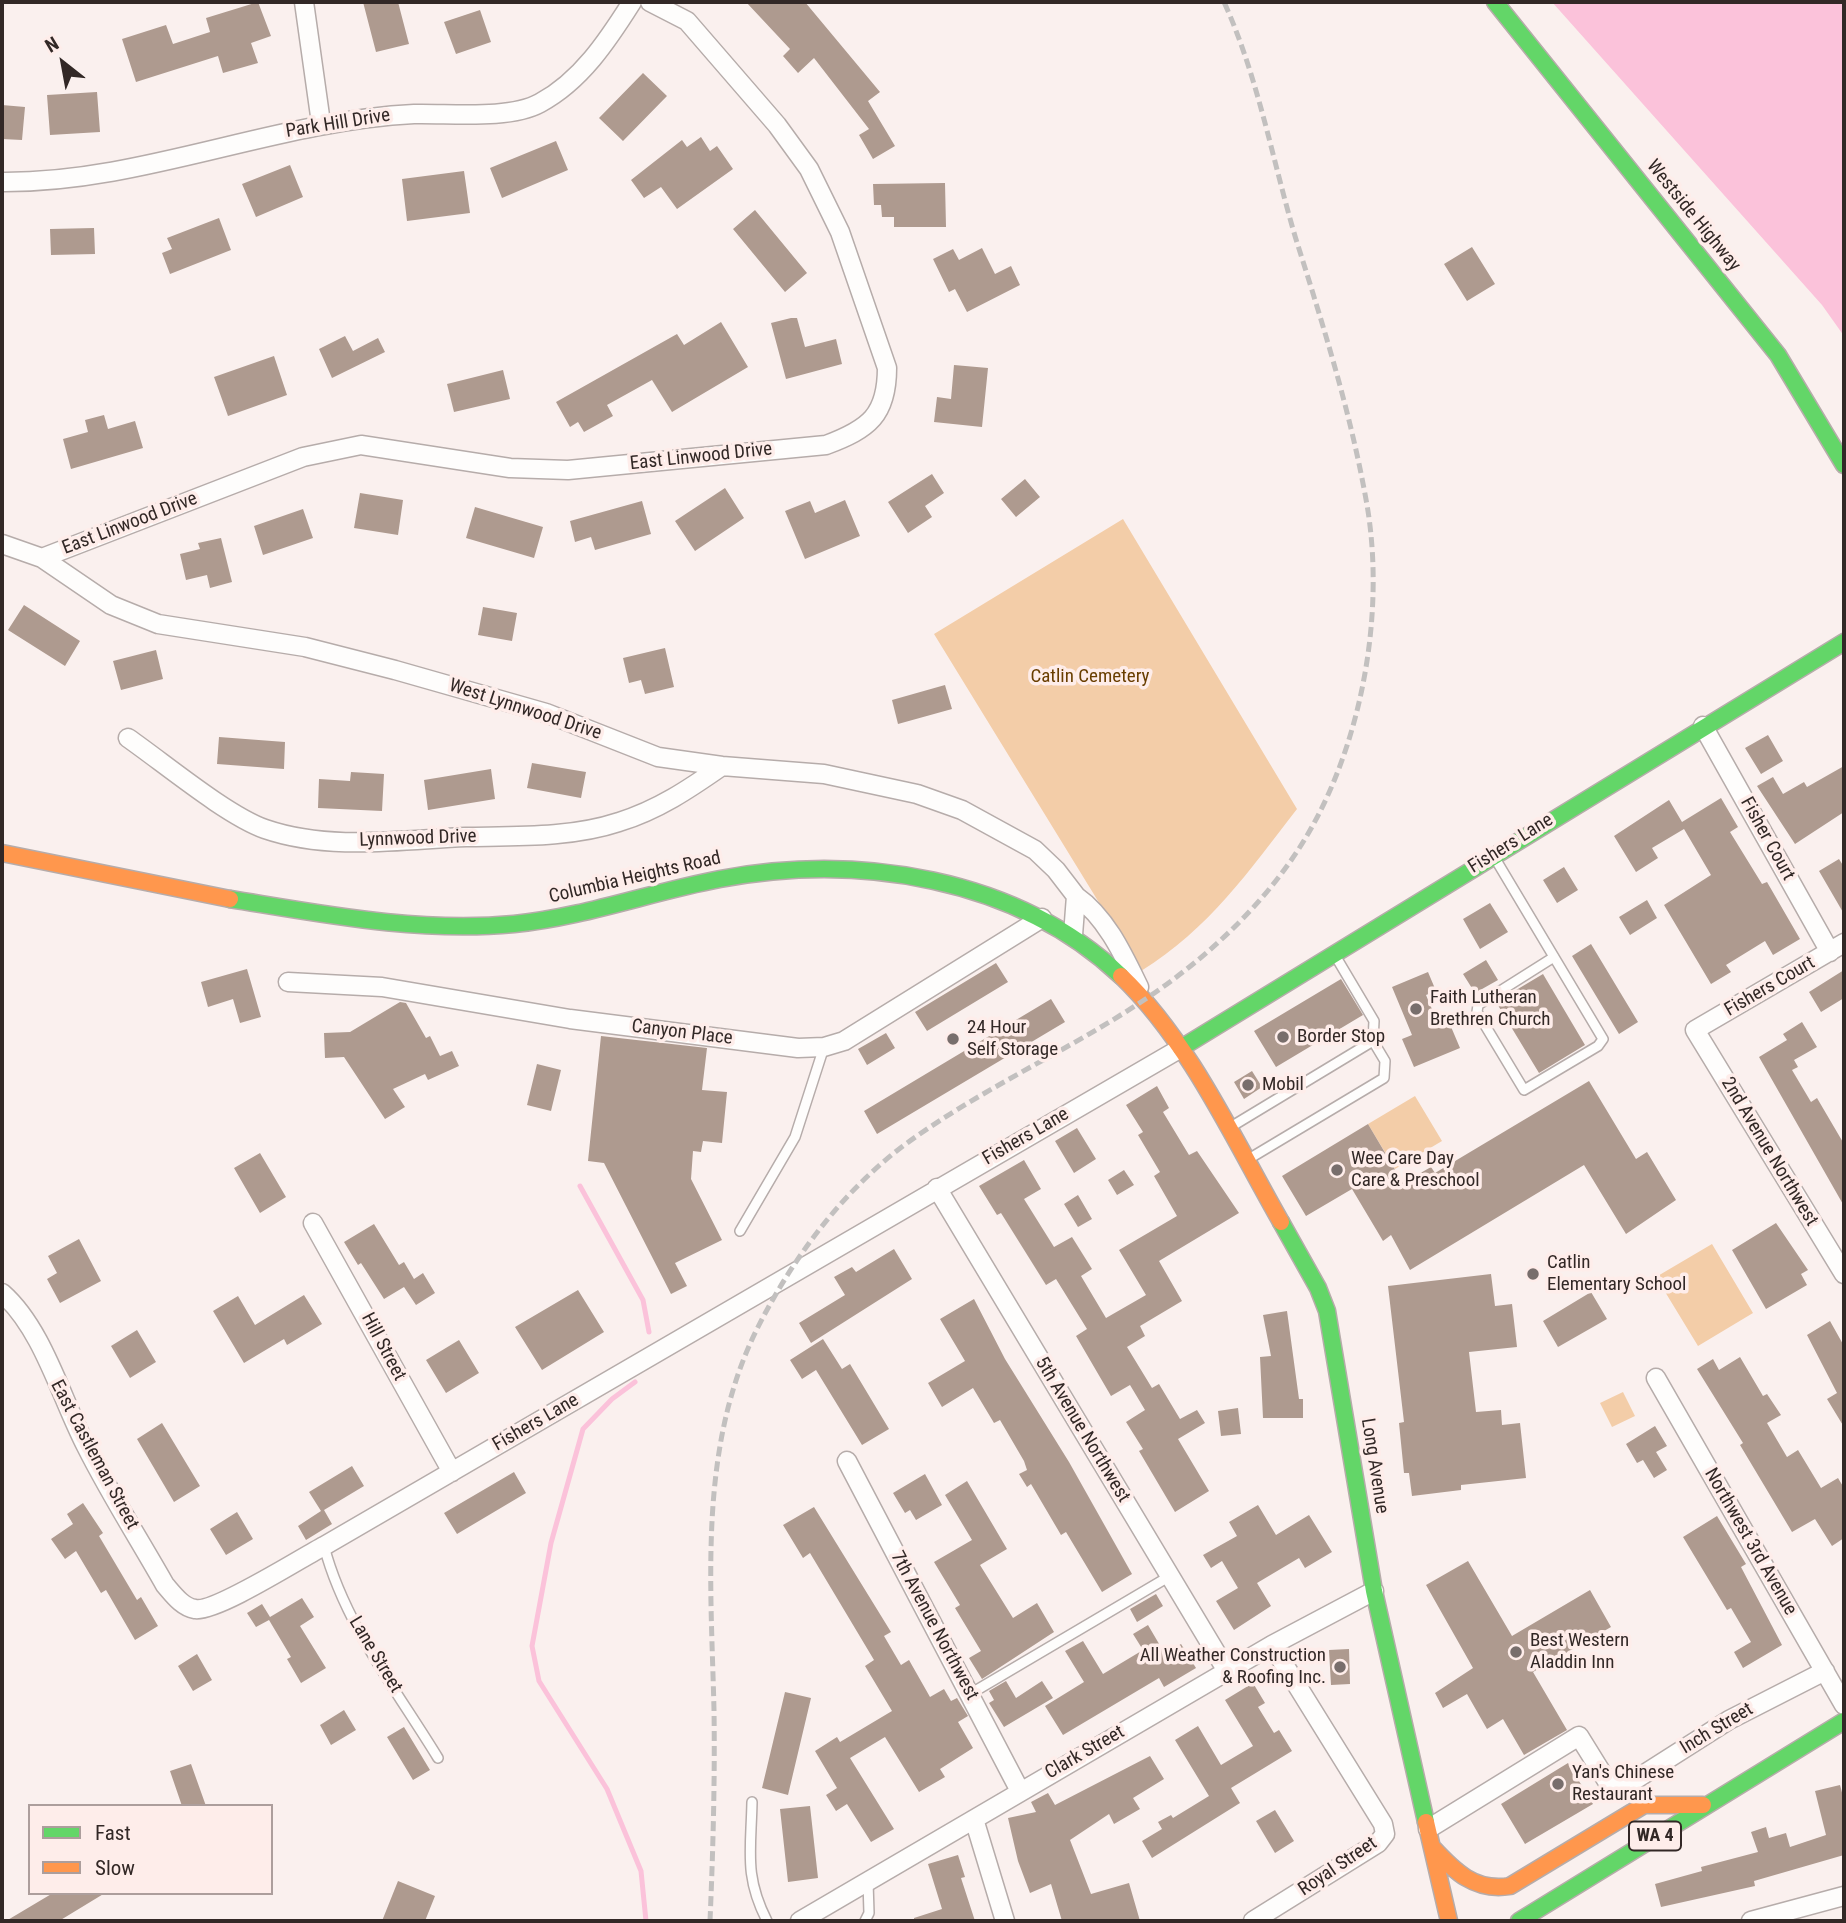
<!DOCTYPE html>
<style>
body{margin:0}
#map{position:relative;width:1846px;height:1923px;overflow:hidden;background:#faf0ee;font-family:"Roboto Condensed",sans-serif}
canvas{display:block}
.frame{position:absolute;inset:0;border:4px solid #322826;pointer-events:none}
.legend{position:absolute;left:28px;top:1804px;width:245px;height:91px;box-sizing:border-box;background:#feedea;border:2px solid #ac9e9c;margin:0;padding:9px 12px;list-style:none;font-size:21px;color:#322826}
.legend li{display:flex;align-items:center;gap:14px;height:35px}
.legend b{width:35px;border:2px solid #ac9e9c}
.north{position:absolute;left:28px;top:28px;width:70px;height:70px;-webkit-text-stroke:5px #feedea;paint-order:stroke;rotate:329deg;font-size:19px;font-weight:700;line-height:28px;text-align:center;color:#322826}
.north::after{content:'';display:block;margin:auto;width:24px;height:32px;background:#322826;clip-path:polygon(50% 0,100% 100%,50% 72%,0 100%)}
</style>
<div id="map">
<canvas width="1846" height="1923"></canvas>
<div class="frame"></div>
<ul class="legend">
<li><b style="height:9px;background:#63d668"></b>Fast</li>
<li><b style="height:9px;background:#ff974d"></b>Slow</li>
</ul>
<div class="north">N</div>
</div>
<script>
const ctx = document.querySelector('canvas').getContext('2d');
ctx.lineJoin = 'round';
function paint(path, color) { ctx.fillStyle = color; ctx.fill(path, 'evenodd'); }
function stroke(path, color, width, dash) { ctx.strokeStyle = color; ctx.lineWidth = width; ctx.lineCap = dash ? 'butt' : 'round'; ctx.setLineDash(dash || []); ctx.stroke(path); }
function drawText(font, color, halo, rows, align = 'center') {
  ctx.font = font + ' "Roboto Condensed",sans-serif'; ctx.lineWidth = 7; ctx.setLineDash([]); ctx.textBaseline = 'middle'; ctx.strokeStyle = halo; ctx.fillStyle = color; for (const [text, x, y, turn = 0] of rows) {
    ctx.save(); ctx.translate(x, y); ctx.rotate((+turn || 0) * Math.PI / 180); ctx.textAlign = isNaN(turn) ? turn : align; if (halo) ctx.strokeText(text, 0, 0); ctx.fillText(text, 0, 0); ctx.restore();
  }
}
paint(new Path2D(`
 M1123,519L1297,809C1249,871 1209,929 1141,971L934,634Z
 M1415,1096L1442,1141L1395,1169L1368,1124Z
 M1712,1244L1753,1313L1698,1346L1656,1277Z
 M1623,1392L1635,1416L1612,1427L1600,1403Z`), '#f3cda8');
paint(new Path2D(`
 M1552,2H1844V336L1822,305Z`), '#fbc2da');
stroke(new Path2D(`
 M580,1186L643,1300L649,1332
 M635,1382L612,1399L583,1429L551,1543L532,1646L539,1681L607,1789L641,1871L646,1921`), '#fbc2da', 5);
paint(new Path2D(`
 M258,2L271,36L251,43L258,63L223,73L218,56L136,82L122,39L166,25L173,44L210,32L206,18Z
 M363,2H398L409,44L376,52Z
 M746,2H805L880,92L868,101L895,146L873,159L859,135L869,129L814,58L798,73L783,56L790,49Z
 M480,10L491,42L456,54L444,22Z
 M643,73L667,96L623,141L599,118Z
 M97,92L100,132L50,135L47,95Z
 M2,105L25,107L22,140L2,139Z
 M701,137L710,151L717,146L733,169L677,209L661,187L644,198L631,180L682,140L687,147Z
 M556,141L568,170L502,198L490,168Z
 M290,165L303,197L256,217L242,184Z
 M464,171L470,213L407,221L402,179Z
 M945,183L946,227H894V217H882L881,205H874L873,184Z
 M755,210L807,273L785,292L733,229Z
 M219,218L231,250L170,274L162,253L172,249L167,238Z
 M94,228L95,254L51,255L50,229Z
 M1472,247L1495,284L1467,301L1444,264Z
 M982,248L995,274L1011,266L1020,285L967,312L955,289L949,292L933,259L953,249L959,260Z
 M791,318H797L805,347L836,339L842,364L786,379L771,323Z
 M721,322L748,367L672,412L652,380L607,405L613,416L584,432L578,422L570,427L556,402L677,334L684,345Z
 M345,336L353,351L378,338L385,352L332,378L319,349Z
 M274,356L287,395L228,416L214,377Z
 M954,365L988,368L982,427L934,422L937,397L951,399Z
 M503,370L510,399L454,412L447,384Z
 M104,415L108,429L135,421L143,448L71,469L63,439L88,432L85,420Z
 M932,474L944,493L925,506L932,517L908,533L888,502Z
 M1025,479L1040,497L1016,517L1001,499Z
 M725,488L744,518L695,551L675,521Z
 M360,493L403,500L398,535L354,528Z
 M845,500L860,536L805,559L785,511L810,501L815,513Z
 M642,501L651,534L595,550L591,537L575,542L570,521Z
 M475,507L543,527L534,558L466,538Z
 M303,509L313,538L263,555L254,526Z
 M221,538L232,582L210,588L207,575L186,580L180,554L200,549L198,543Z
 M24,605L80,641L65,666L8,630Z
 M483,607L517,613L512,641L478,635Z
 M665,648L674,687L645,694L641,680L629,683L623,658Z
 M156,650L163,679L121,690L113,661Z
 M945,685L952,709L898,724L892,700Z
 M1768,735L1783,761L1761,774L1745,748Z
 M219,737L285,742L284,769L217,764Z
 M532,763L586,772L581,798L527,788Z
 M1844,766V812L1795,844L1757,786L1773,777L1783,794L1804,782L1807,787Z
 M491,769L495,799L428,810L424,780Z
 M351,772L384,774L382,811L318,808L319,779L350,781Z
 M1721,798L1738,827L1730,832L1762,884L1767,882L1800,939L1773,955L1765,941L1726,965L1731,972L1711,984L1664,905L1711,875L1684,829L1652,848L1658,858L1636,872L1614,836L1669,800L1682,822Z
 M1839,859L1844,867V914L1819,871Z
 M1564,867L1578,890L1557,903L1543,880Z
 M1647,900L1657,918L1630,935L1619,917Z
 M1490,903L1508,932L1480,949L1463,919Z
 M1591,944L1638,1022L1619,1034L1572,956Z
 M1486,960L1498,980L1475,993L1463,974Z
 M996,963L1008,982L927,1031L915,1012Z
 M247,969L261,1017L240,1023L233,999L208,1007L201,982Z
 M1844,970V998L1821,1012L1809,992Z
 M1428,972L1436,991L1426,995L1439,1026L1449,1022L1460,1048L1414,1067L1402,1039L1412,1035L1392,987Z
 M1543,974L1585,1045L1539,1073L1496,1002Z
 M1341,979L1363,1015L1276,1067L1254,1031Z
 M1051,999L1065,1022L877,1134L864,1111Z
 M400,1002L406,1003L426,1038L430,1036L440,1056L452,1051L459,1066L428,1080L425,1074L393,1089L405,1107L385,1119L344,1057L325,1058L324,1033L350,1032Z
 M1802,1022L1817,1047L1794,1060L1798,1067L1792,1070L1811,1102L1817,1098L1844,1144V1206L1759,1057L1787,1040L1783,1034Z
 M886,1033L895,1048L867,1065L858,1049Z
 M601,1036L707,1048L702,1090L727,1092L722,1143L703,1141L701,1152L693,1151L691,1179L722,1240L675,1263L687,1286L671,1294L604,1163L588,1161Z
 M537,1064L561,1070L551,1111L527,1105Z
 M1252,1071L1262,1087L1244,1099L1234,1082Z
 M1589,1081L1636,1159L1647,1152L1676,1200L1626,1234L1584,1165L1410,1270L1391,1235L1383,1241L1352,1189L1306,1216L1282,1176L1368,1124L1403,1183L1431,1167L1435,1173Z
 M1157,1086L1169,1108L1163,1112L1189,1155L1197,1151L1239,1213L1159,1261L1182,1301L1140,1326L1145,1336L1127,1347L1152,1388L1159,1384L1180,1419L1197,1410L1205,1423L1178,1439L1209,1491L1175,1512L1139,1451L1143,1449L1126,1422L1145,1410L1130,1385L1111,1396L1076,1336L1087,1329L1056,1279L1046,1285L1001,1213L997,1215L979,1186L1024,1160L1041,1189L1024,1199L1054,1247L1072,1237L1092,1269L1081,1276L1106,1318L1146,1295L1119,1250L1177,1216L1154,1176L1160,1172L1138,1135L1143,1132L1126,1105Z
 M1077,1128L1096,1159L1074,1173L1055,1141Z
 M260,1153L286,1197L260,1213L234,1168Z
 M1124,1170L1134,1185L1117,1195L1108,1180Z
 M1078,1195L1092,1219L1078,1227L1064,1204Z
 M1776,1223L1808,1270L1801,1274L1807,1285L1766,1309L1732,1250Z
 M374,1224L399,1265L404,1262L414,1279L423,1273L435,1293L416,1305L404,1287L384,1299L361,1263L358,1265L344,1242Z
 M79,1239L101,1281L60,1303L47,1279L57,1273L48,1256Z
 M894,1249L912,1279L811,1343L799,1323L845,1295L834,1277L852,1267L856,1272Z
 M1491,1274L1495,1306L1512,1304L1517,1347L1469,1352L1476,1412L1501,1410L1502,1425L1520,1423L1526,1478L1461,1485V1490L1412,1496L1409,1473H1404L1399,1423L1404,1422L1388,1286Z
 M578,1290L604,1332L542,1370L515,1327Z
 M1591,1292L1607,1319L1558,1347L1543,1321Z
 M304,1295L322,1324L287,1345L284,1339L244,1363L213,1311L238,1296L255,1325Z
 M974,1299L1005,1359L1069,1462L1132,1574L1102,1592L1066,1532L1061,1535L1031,1484L1027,1487L1019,1474L1027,1470L1024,1461L1000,1420L994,1423L973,1388L942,1407L928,1383L965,1361L940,1319Z
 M1287,1311L1299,1399H1303V1418H1263L1260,1357L1271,1356L1263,1315Z
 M1830,1321L1844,1346V1427L1827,1399L1837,1393L1807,1335Z
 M137,1330L156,1362L130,1378L111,1346Z
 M823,1339L842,1369L850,1364L889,1429L862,1445L816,1370L802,1379L790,1360Z
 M459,1340L479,1373L446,1393L426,1360Z
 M1740,1357L1763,1396L1767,1394L1781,1415L1767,1423L1787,1457L1798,1450L1821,1488L1838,1478L1844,1488V1538L1832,1546L1815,1519L1792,1532L1740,1445L1743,1443L1697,1369L1713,1359L1719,1370Z
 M1238,1408L1241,1434L1221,1436L1218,1411Z
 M162,1423L200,1486L174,1502L137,1439Z
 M1655,1426L1667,1446L1656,1452L1667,1470L1654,1478L1643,1460L1637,1463L1626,1444Z
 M352,1466L364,1486L324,1510L332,1524L306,1540L298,1526L321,1511L309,1492Z
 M514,1472L526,1493L457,1534L444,1513Z
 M925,1474L942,1505L916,1520L910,1510L905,1513L893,1493Z
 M967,1481L1007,1549L980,1565L1013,1618L1037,1603L1054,1632L982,1679L969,1658L981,1651L955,1608L960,1605L934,1562L972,1540L945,1495Z
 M83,1503L103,1533L99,1536L137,1600L141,1597L158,1626L135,1640L106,1590L101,1593L76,1551L65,1559L51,1539L73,1524L67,1514Z
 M1258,1505L1276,1535L1309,1515L1332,1552L1305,1568L1299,1558L1257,1583L1271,1606L1234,1630L1216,1601L1238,1588L1222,1561L1211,1568L1203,1555L1237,1536L1229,1522Z
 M814,1507L891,1632L884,1636L901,1665L909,1660L930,1697L944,1689L951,1701L957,1698L968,1716L958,1722L973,1748L940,1769L945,1777L919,1792L885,1737L850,1758L894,1829L871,1842L847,1804L836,1811L826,1795L837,1788L815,1751L837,1737L840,1742L892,1711L865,1666L874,1660L810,1553L803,1558L783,1525Z
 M237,1512L253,1539L226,1555L210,1529Z
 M1717,1516L1746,1564L1741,1567L1782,1645L1743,1668L1734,1652L1751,1642L1731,1608L1727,1610L1683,1537Z
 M1468,1561L1512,1636L1590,1590L1611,1627L1533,1672L1567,1730L1524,1755L1503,1719L1487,1729L1467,1694L1443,1708L1435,1693L1473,1668L1426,1585Z
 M1156,1594L1163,1606L1137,1622L1130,1609Z
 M302,1598L314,1617L300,1626L326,1668L301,1683L287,1659L291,1657L269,1620L256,1627L247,1613L262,1604L270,1617Z
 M1148,1625L1165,1654L1181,1644L1196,1668L1164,1687L1159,1678L1063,1735L1045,1706L1084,1682L1065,1651L1083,1641L1103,1674L1143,1650L1133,1634Z
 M1349,1649L1350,1684L1331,1685L1329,1650Z
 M197,1654L212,1680L193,1691L178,1666Z
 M1006,1681L1016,1698L1042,1681L1053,1698L1004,1727L989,1703L994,1700L989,1691Z
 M1253,1683L1265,1703L1258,1707L1274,1733L1279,1730L1292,1751L1231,1788L1240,1803L1152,1858L1142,1841L1162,1829L1158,1822L1171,1815L1173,1818L1209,1796L1175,1740L1198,1726L1221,1765L1253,1746L1225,1700Z
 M785,1692L811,1698L788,1795L762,1788Z
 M344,1710L356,1730L331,1745L320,1725Z
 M404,1727L430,1770L413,1780L387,1737Z
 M1150,1756L1164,1779L1133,1798L1140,1809L1114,1824L1109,1814L1070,1840L1091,1894L1129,1883L1140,1921H1062L1051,1884L1030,1893L1018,1861L1008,1818L1036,1812L1031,1802L1048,1793L1055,1805Z
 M1568,1763L1593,1804L1525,1844L1501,1804Z
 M191,1764L206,1806H182L170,1771Z
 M1840,1785L1844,1800V1855L1754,1881L1755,1886L1661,1907L1655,1884L1702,1871L1701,1867L1758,1852L1751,1832L1766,1827L1769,1838L1786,1833L1790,1847L1826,1835L1815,1791Z
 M810,1806L818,1878L788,1882L780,1809Z
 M1275,1810L1294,1841L1275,1853L1256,1821Z
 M958,1855L965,1877L961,1878L975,1921H914V1918L942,1909L928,1864Z
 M398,1881L435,1896L425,1921H382Z
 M53,1893H105L59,1921H6Z`), '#ae9a8f');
const lane = new Path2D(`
 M1496,860L1603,1039L1598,1046L1524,1090L1477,1012L1478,1005L1554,957
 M1229,1128L1373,1041
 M1247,1160L1384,1078L1385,1061L1373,1041L1374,1021L1336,957
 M740,1231L795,1137L824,1047
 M324,1546C344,1623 397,1691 438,1758
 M970,1694L1170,1576
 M752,1802C751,1851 744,1876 767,1921
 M865,1921L869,1913L868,1882`);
const street = new Path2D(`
 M304,2L321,123
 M2,182C142,183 274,121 414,114C450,113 509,120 540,103C581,81 608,40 632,2
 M2,544L42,558L111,605L158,624L305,647L395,670L546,713L658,757L722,766L824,774L917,794L962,810L1035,850L1056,870L1076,896L1073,935
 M42,558L303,457L361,445L510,468L568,470L826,445C869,429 887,415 887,368L840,232L809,169L777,125L687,21L650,2
 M1703,726L1830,952
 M128,738C164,763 226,815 265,829C329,851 400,840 466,837C516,836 571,838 619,822C658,810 689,789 722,766
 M1076,896C1106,917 1123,954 1139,987
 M1844,943L1695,1030L1844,1274
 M288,982L382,987L570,1019L798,1048L824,1047L844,1041L1042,918
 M937,1188L1227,1671
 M313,1223L452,1472
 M2,1293C43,1329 61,1398 86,1446C110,1494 139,1539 165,1585C173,1594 182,1607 195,1609C215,1613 301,1558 324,1546L1181,1048
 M1656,1378L1844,1705
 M847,1461L1020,1791
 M974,1819L1005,1921
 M1428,1829L1579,1736L1610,1786L1627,1785L1729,1720L1825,1671
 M800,1921L1272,1645L1374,1591
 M1253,1921L1378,1843L1385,1834L1383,1824L1272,1645
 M1751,1921L1844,1896`);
const fast = new Path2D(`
 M1495,2L1778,355L1844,465
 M230,899C323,914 419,933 514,924C584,917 651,892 720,879C858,853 1016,877 1121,976
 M1181,1048L1844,642
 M1281,1222L1318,1288L1327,1311L1374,1591L1426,1822
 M1519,1921L1844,1721`);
const slow = new Path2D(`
 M2,853L230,899
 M1121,976C1190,1042 1234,1140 1281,1222
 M1426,1822L1449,1921
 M1432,1847C1454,1871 1475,1892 1510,1886L1644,1805H1703`);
stroke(lane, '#b6acaa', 12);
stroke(street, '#b6acaa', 21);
stroke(fast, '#b6acaa', 19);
stroke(slow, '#b6acaa', 19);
stroke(lane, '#fefdfc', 9);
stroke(street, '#fefdfc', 18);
stroke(fast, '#63d668', 16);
stroke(slow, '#ff974d', 16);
stroke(new Path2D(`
 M710,1921C713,1851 715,1780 714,1710C711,1581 698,1446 758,1327C793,1258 841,1193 903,1146C977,1091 1064,1053 1141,1002C1196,966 1249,919 1287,866C1358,769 1387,622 1367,505C1351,413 1323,325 1295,236C1272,158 1258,77 1224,2`), '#c2c0bf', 5, [10, 5]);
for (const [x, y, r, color] of [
 [1416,1009,7,"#786e6c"],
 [1283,1037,7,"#786e6c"],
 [953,1039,7,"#786e6c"],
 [1248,1085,7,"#786e6c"],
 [1337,1170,7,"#786e6c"],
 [1533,1274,7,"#786e6c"],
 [1516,1652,7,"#786e6c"],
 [1340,1667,7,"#786e6c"],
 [1558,1784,7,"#786e6c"]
]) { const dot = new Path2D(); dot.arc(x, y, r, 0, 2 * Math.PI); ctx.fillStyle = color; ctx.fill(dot); stroke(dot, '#feedea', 2.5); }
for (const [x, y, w] of [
 [1655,1836,52]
]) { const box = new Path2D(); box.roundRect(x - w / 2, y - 14.5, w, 29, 5); ctx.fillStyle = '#feedea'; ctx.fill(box); stroke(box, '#322826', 2); }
drawText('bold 18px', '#322826', null, [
 ["WA 4",1655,1836]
]);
drawText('19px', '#322826', '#feedea', [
 ["Park Hill Drive",338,124,-9],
 ["Westside Highway",1693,216,51],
 ["East Linwood Drive",701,457,-6],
 ["East Linwood Drive",130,524,-21],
 ["West Lynnwood Drive",525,710,18],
 ["Lynnwood Drive",418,839,-2],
 ["Fisher Court",1767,839,61],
 ["Fishers Lane",1511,844,-32],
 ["Columbia Heights Road",635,878,-13],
 ["Fishers Court",1770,987,-30],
 ["Canyon Place",682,1033,7],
 ["Fishers Lane",1026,1137,-30],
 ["2nd Avenue Northwest",1769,1152,59],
 ["Hill Street",383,1347,62],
 ["Fishers Lane",536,1423,-30],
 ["5th Avenue Northwest",1082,1430,59],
 ["East Castleman Street",94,1455,62],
 ["Long Avenue",1374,1466,81],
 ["Northwest 3rd Avenue",1750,1542,60],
 ["7th Avenue Northwest",934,1626,62],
 ["Lane Street",375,1655,59],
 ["Inch Street",1717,1729,-31],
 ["Clark Street",1085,1753,-30],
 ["Royal Street",1338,1867,-34]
]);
drawText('19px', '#693e00', '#feedea', [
 ["Catlin Cemetery",1090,677]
]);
drawText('19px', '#322826', '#feedea', [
 ["Faith Lutheran",1430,998],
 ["Brethren Church",1430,1020],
 ["24 Hour",967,1028],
 ["Self Storage",967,1050],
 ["Border Stop",1297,1037],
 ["Mobil",1262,1085],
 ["Wee Care Day",1351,1159],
 ["Care & Preschool",1351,1181],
 ["Catlin",1547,1263],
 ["Elementary School",1547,1285],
 ["Best Western",1530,1641],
 ["Aladdin Inn",1530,1663],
 ["All Weather Construction",1326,1656,"right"],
 ["& Roofing Inc.",1326,1678,"right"],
 ["Yan's Chinese",1572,1773],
 ["Restaurant",1572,1795]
], 'left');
</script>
